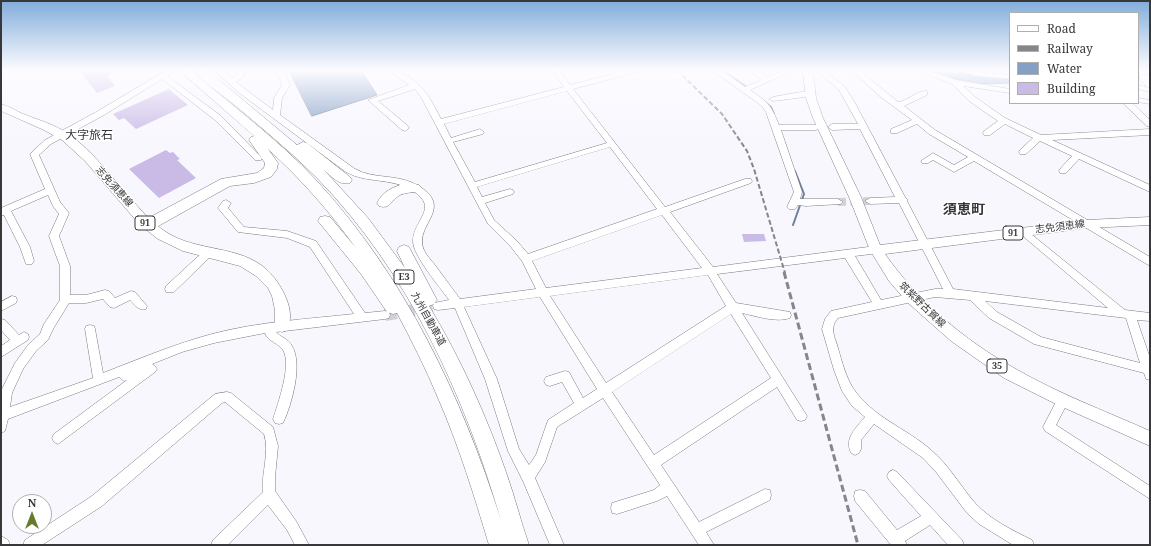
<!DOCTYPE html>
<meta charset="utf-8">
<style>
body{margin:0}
#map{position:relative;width:1151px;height:546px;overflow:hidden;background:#f9f7fe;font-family:"Noto Serif",serif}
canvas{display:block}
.frame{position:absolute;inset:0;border:2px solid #38373a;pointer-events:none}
.legend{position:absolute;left:1009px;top:12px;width:130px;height:92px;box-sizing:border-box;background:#fff;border:1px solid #afafb0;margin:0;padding:5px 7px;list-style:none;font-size:12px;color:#38373a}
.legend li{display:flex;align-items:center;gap:8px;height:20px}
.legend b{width:20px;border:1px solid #afafb0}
.north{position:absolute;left:12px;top:494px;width:40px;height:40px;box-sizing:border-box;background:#fff;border:1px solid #afafb0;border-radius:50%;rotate:0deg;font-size:11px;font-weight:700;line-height:16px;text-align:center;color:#38373a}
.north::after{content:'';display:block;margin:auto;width:14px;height:18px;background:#657a2a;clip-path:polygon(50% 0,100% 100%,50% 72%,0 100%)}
</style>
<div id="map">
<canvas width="1151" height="546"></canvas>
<div class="frame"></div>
<ul class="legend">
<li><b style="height:5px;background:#fff"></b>Road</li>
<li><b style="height:5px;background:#868589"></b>Railway</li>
<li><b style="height:11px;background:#85a0c5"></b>Water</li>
<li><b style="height:11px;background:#c9bae6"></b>Building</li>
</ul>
<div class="north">N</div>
</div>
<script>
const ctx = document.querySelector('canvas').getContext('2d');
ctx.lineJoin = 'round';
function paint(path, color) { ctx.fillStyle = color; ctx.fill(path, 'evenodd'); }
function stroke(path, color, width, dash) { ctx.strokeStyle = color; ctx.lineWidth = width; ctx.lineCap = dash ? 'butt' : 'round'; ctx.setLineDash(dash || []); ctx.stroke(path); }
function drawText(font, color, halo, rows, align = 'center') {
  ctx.font = font + ' "Noto Serif","Noto Sans JP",serif'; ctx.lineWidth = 3; ctx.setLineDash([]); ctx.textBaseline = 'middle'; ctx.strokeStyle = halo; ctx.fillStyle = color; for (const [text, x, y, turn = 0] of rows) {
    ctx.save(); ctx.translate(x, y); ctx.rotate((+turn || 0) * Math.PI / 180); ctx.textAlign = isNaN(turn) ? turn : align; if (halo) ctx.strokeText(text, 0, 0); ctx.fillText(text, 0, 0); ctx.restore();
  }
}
const water = new Path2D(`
 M289,70H361L377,95L312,116Z
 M929,70H952L979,77L1010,79V83L976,84L953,78Z`);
paint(water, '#85a0c5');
stroke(water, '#6e809b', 1);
stroke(new Path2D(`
 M722,70L748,88
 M764,101L771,107L774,114
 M793,225L804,194L795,171`), '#6e809b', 2);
paint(new Path2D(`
 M79,70H121L107,76L115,86L97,93Z
 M169,89L188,105L136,129L124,118L119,120L113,114Z
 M166,150L170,153L173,152L180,159L177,160L196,178L159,198L129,169Z
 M742,234H764L766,241L744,242Z`), '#c9bae6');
stroke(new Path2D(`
 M838,202L870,201`), '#d2d1d7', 8, [8, 4.5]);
stroke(new Path2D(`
 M385,315L438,306`), '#d2d1d7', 12, [12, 6]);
const minor = new Path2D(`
 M167,70H176L167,76L221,116L262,158L261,160H255L215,120L162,79L104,115L51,144L39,155L60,202L69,213L59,236L70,266V295H86L105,290L109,291L115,298L131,291L135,292L147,306L146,309C138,311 135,305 130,300L114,308L110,307L103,299L86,303H69L53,329L48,340L36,351L23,369L12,393L10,407L93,378L85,329L86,326L90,325L94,326L95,329L103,373C139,359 175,344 212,334C257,322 308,319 354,314L310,247L287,238L238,232L218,208L223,201L226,200L231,203L228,208L244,227L287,231L316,241L365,313L385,311L389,312L390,315L389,318L385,319L276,332C280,337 289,339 292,346C303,364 292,404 283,423L279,424L275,423L273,419C278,403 292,365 283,350C279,343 268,342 265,333L214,343L182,352L152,364L155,366L157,369L155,372L58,444L54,442L52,438L54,434L127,380L124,381L119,377L8,419L5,431L1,433V391L15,363L28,345L40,334L44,324L60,300V266L49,236L59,214L53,206L48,195L11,211L30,247L34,261L32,264H26L20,247L4,215H1V208L45,189L30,154L45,140L98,111Z
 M214,70H222L232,78L237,75L235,70H243L245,76L236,82L273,110L274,98L282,85L276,70H284L290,85L282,98L280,115L355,169C375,180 397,173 419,186C455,209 413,225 424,250C426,255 431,260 435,265C443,276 452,288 460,299L536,289L522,261L511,247L488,224L421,97L415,89L378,101L408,126L409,128L405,131L402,130L368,100L409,85L388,70C397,70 401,73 409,77C427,90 431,100 441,119L564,87L551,70H559L570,85L627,70H639L638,72L573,89L665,207L745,179H751L752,181L751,183L670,212L713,267L876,246L879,247L881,250L879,253L855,256L881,300L935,289H943L899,203L870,204L865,201L870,198L895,197L860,129L832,130L828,127L832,124H858L839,90L816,70H824L845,87L855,103L905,197L908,200L907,201L953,289L1108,308L1018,232L1020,230H1026L1125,310L1150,313V321L1137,320L1150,358V380L1146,379L1144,373L1034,344L989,318L970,300L935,297L838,318C829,328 835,337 838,348C842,362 846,377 853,388C872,417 906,428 931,450C949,465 960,486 976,504C991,520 1012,530 1032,540L1034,545H1013L979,524L967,513L936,472L923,458L874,424L861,440V449L859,453L855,455L851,453C844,438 856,428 865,417L852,406L842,391L834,370L822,329L825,319L831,311L872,302L845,258L717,274L736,303L790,312L791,315L790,318C776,323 756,316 742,313L807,416L805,420L801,421L797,420L777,387L661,465L699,522L765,489L770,490L771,495L770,500L706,532L714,545H699L667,496L657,501L617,514L612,513L611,508L612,503L654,490L660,485L603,398L557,427L545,462L535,478L564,545H550L523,481L508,451L485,379L455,308L438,310L434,309L433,306L434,303L449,300C440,287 413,256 413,241C413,220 440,208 413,191C392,177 367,184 346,172L238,92ZM567,91L607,143L475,182L453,142L483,134L484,132L480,129L451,138L444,124ZM610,147L657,209L528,254L517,241L494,220L485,203L513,194L514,192L513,190L510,189L482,197L477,187ZM662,215L702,268L546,288L532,261ZM708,275L726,306L606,383L550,296ZM540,297L597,389L583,398L569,372L565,371L546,377L544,381L546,385L550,386L562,382L574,403L548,420L536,455L529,465L519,449L497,379L464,307ZM985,301L1126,318L1140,363L1041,337L997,312ZM731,314L771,378L654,455L612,392Z
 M712,70H721L745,87L762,80L747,70H756L768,77L784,70H794L750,90C768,102 771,105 779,125H819L820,127L816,130H781L802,192L800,199H838L843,202L841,204L806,206L798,205L795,209H789L787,207L794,192L766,112L762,106Z
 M851,70H859L898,102C908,101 917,90 927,91V95L904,106L935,130L1150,257V266L974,161L954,172L933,160L928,163H922L921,161L933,153L954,165L968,157L929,134L917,124L897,133H891V129L912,120L882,98Z
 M915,70H926L956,80L1010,89V93L963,86L975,97L1005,118L1041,135L1150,129V135L1052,140L1150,185V192L1079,159L1066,173H1060L1059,171L1060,169L1072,156L1040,141L1026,154H1020L1019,152L1020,150L1033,138L1005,124L990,135H984L983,133L984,131L998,121L969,101L952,84Z
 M956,70L1010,75V79L976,76Z
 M1140,75H1150V87H1147L1140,79Z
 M1138,85L1150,88V92L1138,89Z
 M801,92H810L814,94C811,97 780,100 773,101L769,99L773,97Z
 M1138,98L1150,100V104L1138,102Z
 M1123,103H1132L1150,120V127L1147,126Z
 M208,249L211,250L213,253L211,256L174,292H166L165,289L166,286L205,250Z
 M12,296L16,297L17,300L16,303L1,311V302Z
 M1,319L5,320L19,335L24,332L28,334L29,337L28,340L1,357V346L10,340L1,330Z
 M227,392L231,393L273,427L278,446L275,477V491L296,521L309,545H295L287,530L268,505L228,545H211L213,540L263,492C261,473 270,453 264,434L225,402L222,403L102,506L42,545H23L25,540L92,496L215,394Z
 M1063,395L1067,396L1069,400L1056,425L1150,486V499L1045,431L1043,427L1045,423L1059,396Z
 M893,470L897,472L962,540L964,545H948L930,525L905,541L907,545H891L855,501L854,496L855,491L860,490L865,491L897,530L921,516L889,480L887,476L889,472Z
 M1,536L8,540L10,545H1Z`);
const major = new Path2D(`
 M803,70H813L816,98L823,118L861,197L880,245L1087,220L1150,217V225L1087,228L885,254C918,301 964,340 1014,368C1057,393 1105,411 1150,431V446L1058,405L1004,378L951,341L907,302L889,281L870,250L849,197L813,118L806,98Z
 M1,104C9,106 16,111 23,114C36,119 50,123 62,130C86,144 103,167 121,187C135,203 148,221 166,232C196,252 241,245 267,270C281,283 297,311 287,330L282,332L277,330L275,326V310L272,296L268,288L256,276L240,266L183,251L158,239L140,225L85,161L62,140L44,130L1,111Z`);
const highway = new Path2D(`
 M179,70H191C233,107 278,139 316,180C406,278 461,395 501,520C464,394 409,273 317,178C290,151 260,126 231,102C220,93 201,81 195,70H207L297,145L303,142L307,143L350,177L352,180L350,183C339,186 331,176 324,170L368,218L405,268L397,251L399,247L404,245L409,247L437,300L434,304L429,306C461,359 487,417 507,475C515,498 521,522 529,545H489C474,495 459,446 438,398C426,369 412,341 397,313L393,314L387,312L361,274L318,221L320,217L325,216L330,217L356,248C330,212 301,179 268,149L278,163L277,169L271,177L254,183L230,186L153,229L148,230L143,229L141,225L143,221L221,179L257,173L264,168L265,163L249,140L251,137L254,136Z
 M406,183L419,185L421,188L419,191C412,193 406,192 400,195C391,200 390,210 379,206L377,203C383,191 393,187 406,183Z`);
stroke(minor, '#7b7980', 1);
stroke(major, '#7b7980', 1);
stroke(highway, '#7b7980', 1);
paint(minor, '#fff');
paint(major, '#fff');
paint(highway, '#fff');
stroke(new Path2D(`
 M677,70L722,114L747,151L754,169L785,273`), '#868589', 2, [5, 2.5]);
stroke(new Path2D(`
 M784,272L858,545`), '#868589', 3, [7, 3.5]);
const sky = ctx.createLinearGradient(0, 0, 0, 146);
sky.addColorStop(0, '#80acda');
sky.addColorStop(0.48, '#fcfbff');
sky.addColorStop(1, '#fcfbff00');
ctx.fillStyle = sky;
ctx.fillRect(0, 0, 1151, 146);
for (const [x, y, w] of [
 [145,223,20],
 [1013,233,20],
 [404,277,20],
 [997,366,20]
]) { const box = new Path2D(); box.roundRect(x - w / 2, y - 7, w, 14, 3); ctx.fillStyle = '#fff'; ctx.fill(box); stroke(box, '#38373a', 1); }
drawText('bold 9px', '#38373a', null, [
 ["91",145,223],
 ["91",1013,233],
 ["E3",404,277],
 ["35",997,366]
]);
drawText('10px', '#38373a', '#fff', [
 ["志免須恵線",114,187,48],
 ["志免須恵線",1060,227,-7],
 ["筑紫野古賀線",922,305,44],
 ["九州自動車道",428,319,61]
]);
drawText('12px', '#36343a', '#fff', [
 ["大字旅石",89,136]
]);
drawText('bold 14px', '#36343a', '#fff', [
 ["須恵町",964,210]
]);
</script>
